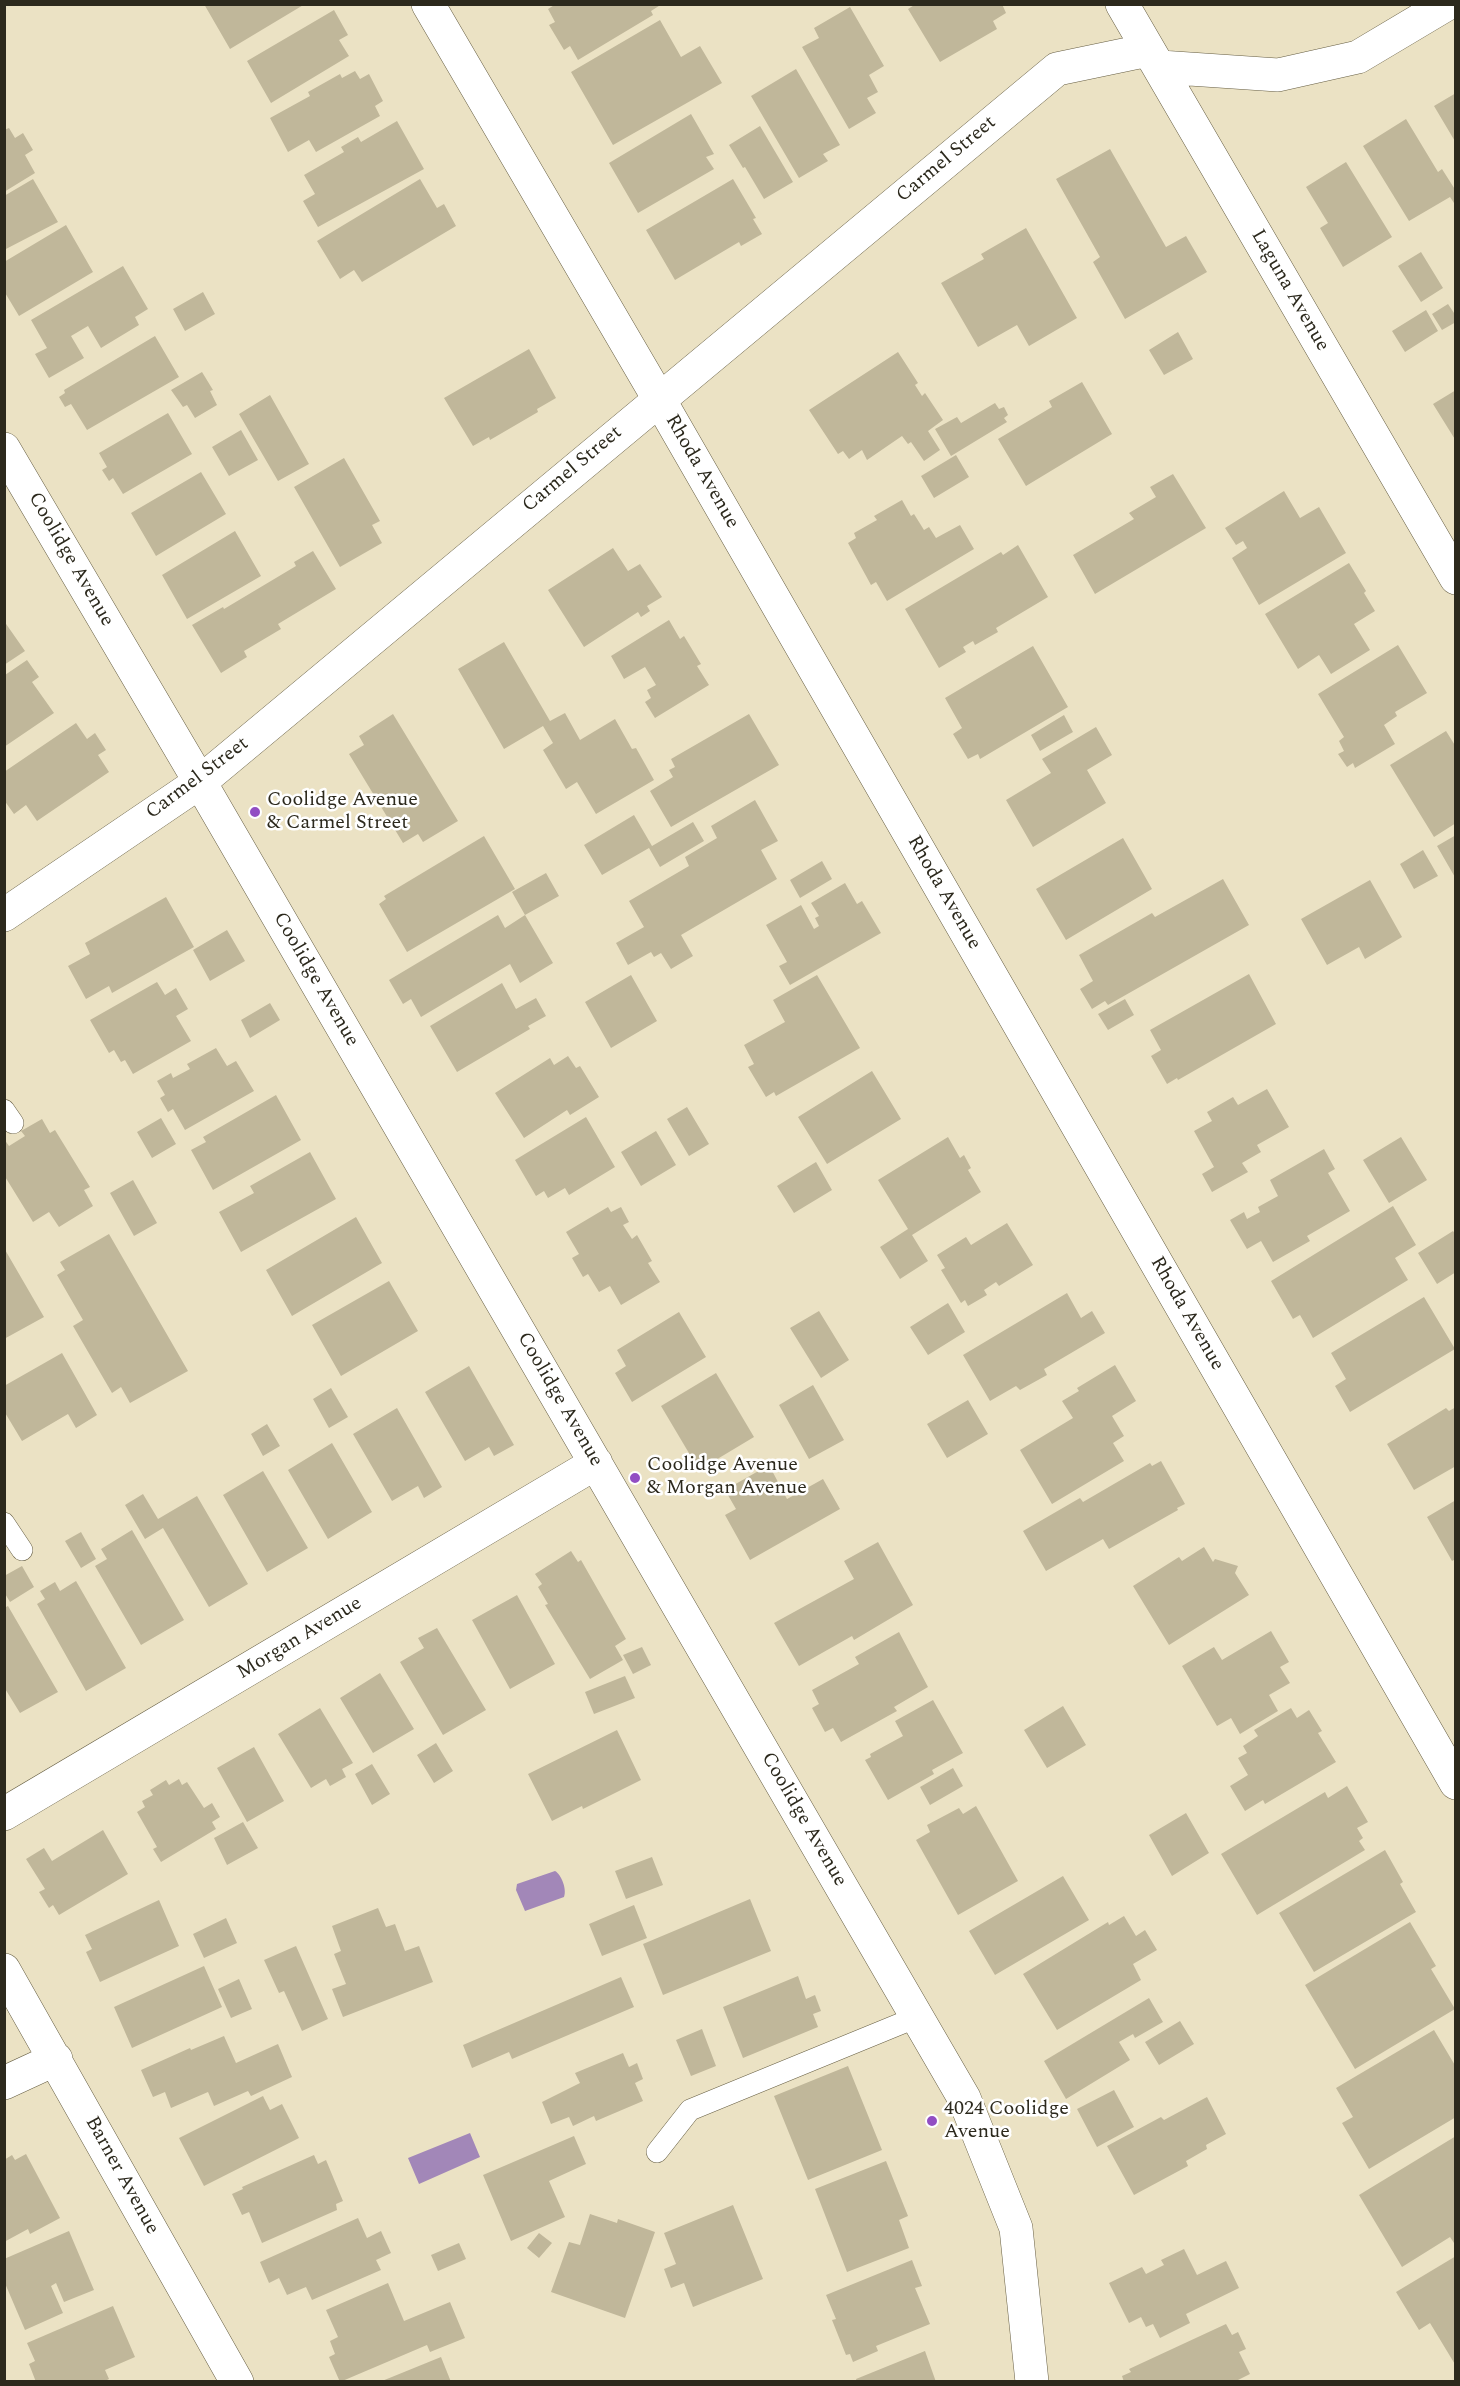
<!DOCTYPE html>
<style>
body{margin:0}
#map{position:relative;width:1460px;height:2386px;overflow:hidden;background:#ebe2c4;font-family:Spectral,serif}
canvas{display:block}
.frame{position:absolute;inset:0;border:6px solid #2c291d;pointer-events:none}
</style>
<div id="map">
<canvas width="1460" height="2386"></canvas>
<div class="frame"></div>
</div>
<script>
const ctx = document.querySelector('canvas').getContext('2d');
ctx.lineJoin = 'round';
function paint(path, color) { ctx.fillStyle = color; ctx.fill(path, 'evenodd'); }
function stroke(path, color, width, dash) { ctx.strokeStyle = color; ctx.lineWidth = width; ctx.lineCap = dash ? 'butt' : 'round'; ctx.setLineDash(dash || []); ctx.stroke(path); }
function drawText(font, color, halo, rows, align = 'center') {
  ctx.font = font + ' Spectral,serif'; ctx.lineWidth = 5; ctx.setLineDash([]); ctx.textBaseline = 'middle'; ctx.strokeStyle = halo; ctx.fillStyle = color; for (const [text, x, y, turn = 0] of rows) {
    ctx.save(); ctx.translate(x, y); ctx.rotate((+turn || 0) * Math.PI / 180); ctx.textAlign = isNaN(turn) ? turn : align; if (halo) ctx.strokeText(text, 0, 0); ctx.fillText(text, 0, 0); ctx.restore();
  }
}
paint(new Path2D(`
 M555,1871C562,1875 567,1890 564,1897L525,1911L516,1890L517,1884Z
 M470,2133L480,2157L419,2184L408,2158Z`), '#a287b8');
paint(new Path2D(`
 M204,4H305L230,49Z
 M556,4H662L651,11L653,15L578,60L570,46L564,50L549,25L555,22L548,9Z
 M916,4H1002L1006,13L993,21L997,29L940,62L908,9Z
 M850,7L884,66L869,75L878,92L867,98L876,113L849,129L802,47L819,38L814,28Z
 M334,10L348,35L339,40L349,56L271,103L247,61Z
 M660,20L681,57L700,46L722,83L613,145L571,72Z
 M796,69L840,145L823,154L828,161L799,178L751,96Z
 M355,71L360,79L369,74L383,101L375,106L380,116L316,152L309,140L288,152L270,118L310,96L308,92L340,74L342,78Z
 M1456,93V143L1434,106Z
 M691,114L714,154L706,157L714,169L638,213L609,163Z
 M1406,119L1438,172L1442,169L1456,191V206L1450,197L1409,221L1363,146Z
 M397,121L424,169L318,227L303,201L315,194L304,175L344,152L341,147L358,137L361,142Z
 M760,126L793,182L764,199L745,167L743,168L729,145Z
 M9,128L15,138L23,133L33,150L25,155L35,173L4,192V130Z
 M1110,149L1166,247L1186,236L1207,272L1125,319L1093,262L1100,257L1056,179Z
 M1346,162L1392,237L1343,267L1320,228L1328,223L1306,187Z
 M33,179L58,222L4,250V196Z
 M420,179L437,208L444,204L456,226L362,282L354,270L340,279L317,241Z
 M733,179L756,218L753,219L762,234L741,246L739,242L675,280L646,230Z
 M66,225L93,272L19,316L4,291V262Z
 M1026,228L1077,318L1029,346L1017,325L978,347L941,283L984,259L981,254Z
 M1421,252L1443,288L1421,302L1398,266Z
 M123,266L148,309L135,317L139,325L101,348L88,326L71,336L84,358L49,378L35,354L47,348L31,320Z
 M203,292L215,314L185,331L173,309Z
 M1448,304L1456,316V322L1442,330L1432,314Z
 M1426,310L1438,331L1405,352L1392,331Z
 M1178,332L1193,359L1164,375L1149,350Z
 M155,336L179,377L87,430L71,404L65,407L59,397L65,393L64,390Z
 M529,349L556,398L537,409L538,412L490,440L489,437L473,446L444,398Z
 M898,352L918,383L915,385L922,396L925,393L943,420L928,431L940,450L924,461L911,442L908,444L902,436L867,460L862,450L849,459L843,451L838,454L809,410Z
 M202,372L213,390L210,391L217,405L195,418L187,405L183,407L171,390Z
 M1082,382L1112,434L1026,486L998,439L1052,407L1049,401Z
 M1456,390V441L1433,404Z
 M270,395L309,464L278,481L239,414Z
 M995,403L999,409L1004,407L1008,415L1004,418L1007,422L951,456L935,429L957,417L961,423Z
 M168,413L192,454L123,494L113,478L109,481L102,470L107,467L99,453Z
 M241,430L258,460L229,476L212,447Z
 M956,455L969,477L934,498L921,476Z
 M344,458L380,521L372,525L382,543L340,567L294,487Z
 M201,472L226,514L156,556L131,513Z
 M1173,474L1206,528L1095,594L1073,555L1134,519L1129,513L1156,497L1150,487Z
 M1284,491L1300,518L1319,507L1346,553L1259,605L1232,558L1247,548L1243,541L1236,545L1225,528Z
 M902,500L911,516L914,514L924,530L929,527L936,538L960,525L974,549L887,601L876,582L871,585L848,543L856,538L854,533L877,520L874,516Z
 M235,531L261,576L187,619L162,575Z
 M1018,545L1048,597L996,628L998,632L975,645L973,641L963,647L966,652L939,668L905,609L1001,552L1003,555Z
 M613,548L628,571L640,564L662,597L647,606L650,611L641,617L638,612L584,647L548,590Z
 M313,551L336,589L278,624L281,629L244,651L247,657L221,673L192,625L223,607L224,609L296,566L294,562Z
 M1349,563L1366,591L1364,593L1375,611L1354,624L1370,650L1331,674L1319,655L1298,669L1265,614Z
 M669,620L680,639L684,636L701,664L697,666L709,685L655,718L645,702L651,698L647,690L656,685L645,667L624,679L611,656Z
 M4,621L25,651L4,665Z
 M504,642L550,721L565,713L580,740L615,719L632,749L636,748L654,780L596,814L577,782L566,789L543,750L553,743L543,726L504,749L458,669Z
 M1398,645L1427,693L1395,712L1397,716L1384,725L1395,744L1355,768L1353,763L1347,767L1338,754L1344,751L1339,741L1344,737L1318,694Z
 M1033,646L1068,707L980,759L978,754L968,759L953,734L962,728L945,698Z
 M27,660L39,677L32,682L54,713L4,747L5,675Z
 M393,714L458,821L423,842L418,834L403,843L349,754L364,745L359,736Z
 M749,714L779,765L671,827L650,791L673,777L669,770L675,767L671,759Z
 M1064,715L1073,732L1040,751L1031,735Z
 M76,723L87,739L95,733L106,750L98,755L109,772L37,821L26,805L14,814L4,800V772Z
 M1096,727L1112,755L1087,770L1106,803L1033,847L1006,800L1051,773L1042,759Z
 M1446,731L1456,747V823L1434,837L1390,765Z
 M755,800L778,841L761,850L777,879L681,935L693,956L671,969L661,953L654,957L651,952L628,965L616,943L644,927L629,901L689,866L685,857L717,838L711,826Z
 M634,815L652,846L693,822L704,841L660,867L649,848L602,875L584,845Z
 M1456,835V879L1437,846Z
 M484,836L515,889L407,952L379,904L386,899L384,896Z
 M1123,838L1152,889L1066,940L1036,889Z
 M1423,850L1438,876L1414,889L1400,864Z
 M822,861L832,879L800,898L790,880Z
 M546,873L559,896L525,915L553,963L520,983L510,964L421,1017L411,999L403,1004L389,980L498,915L505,928L525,915L512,892Z
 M1223,879L1249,925L1108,1005L1105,1001L1092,1009L1080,989L1093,981L1079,955L1152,913L1155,917Z
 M1370,880L1402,937L1365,959L1359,947L1327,965L1301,919Z
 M845,883L857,904L862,901L881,933L790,985L779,966L787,962L766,925L801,905L814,929L819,926L815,918L819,916L811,903Z
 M166,897L194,947L112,993L109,986L86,999L68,966L90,954L85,943Z
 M227,930L245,961L210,981L193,950Z
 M1249,974L1276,1024L1178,1080L1177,1078L1167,1084L1151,1056L1161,1050L1150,1030Z
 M631,975L657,1021L611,1048L585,1002Z
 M817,975L860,1048L776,1096L774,1092L766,1097L748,1067L754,1064L744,1045L785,1022L773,1000Z
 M157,982L165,995L176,988L188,1009L176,1016L191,1041L133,1074L125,1060L121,1062L114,1050L109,1053L90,1020Z
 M502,983L516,1009L536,998L546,1016L528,1026L530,1029L457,1072L430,1026Z
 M1125,999L1134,1015L1108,1030L1098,1014Z
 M270,1003L280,1020L250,1038L241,1020Z
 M216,1048L227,1066L236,1061L254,1091L185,1130L173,1109L168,1112L160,1098L165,1095L157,1081L171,1073L173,1078L190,1069L187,1064Z
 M568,1056L576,1068L580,1066L599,1097L570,1115L567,1110L524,1138L495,1093L550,1058L554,1065Z
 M872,1071L901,1119L827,1164L798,1117Z
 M1267,1089L1289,1127L1257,1145L1261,1152L1242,1163L1248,1172L1212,1192L1202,1174L1214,1167L1194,1131L1212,1121L1207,1112L1233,1097L1238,1105Z
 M276,1095L301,1140L213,1190L191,1150L206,1142L203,1137Z
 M687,1107L709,1144L689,1156L667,1119Z
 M586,1117L615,1167L569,1195L565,1188L548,1198L544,1191L536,1196L515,1160Z
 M161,1118L176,1144L152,1158L137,1132Z
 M42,1119L50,1133L55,1130L90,1187L84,1190L93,1206L59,1227L49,1212L33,1222L4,1175V1139L9,1146L25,1136L21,1131Z
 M656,1131L676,1165L641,1186L621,1152Z
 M948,1137L960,1158L964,1155L971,1168L968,1170L981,1192L912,1235L928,1261L900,1279L880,1247L908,1229L878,1180Z
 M1401,1137L1427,1180L1389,1203L1363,1160Z
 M1324,1149L1335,1169L1328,1173L1350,1211L1307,1236L1310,1241L1273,1262L1261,1241L1247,1249L1230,1220L1244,1212L1247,1219L1260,1212L1258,1207L1278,1196L1270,1180Z
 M310,1152L336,1199L241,1252L219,1212L254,1193L250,1186Z
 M816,1162L832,1190L794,1213L777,1186Z
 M133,1180L157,1223L134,1236L110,1193Z
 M1393,1206L1416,1245L1395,1258L1408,1280L1313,1338L1300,1315L1293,1319L1271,1281Z
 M608,1207L611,1212L621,1207L629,1222L623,1225L632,1239L637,1235L652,1261L648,1263L660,1282L621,1305L610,1286L599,1292L588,1274L583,1277L572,1258L579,1254L566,1232Z
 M356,1217L382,1263L292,1316L266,1270Z
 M1007,1223L1033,1265L999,1286L996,1282L984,1290L987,1295L968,1306L965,1300L961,1303L941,1270L945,1268L937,1255L966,1237L971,1245Z
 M1453,1231L1456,1235V1272L1437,1284L1418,1253Z
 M109,1234L188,1371L130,1403L121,1387L112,1393L73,1326L83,1320L57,1275L65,1270L60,1262Z
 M4,1248L44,1317L4,1339Z
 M389,1281L418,1331L341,1376L312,1325Z
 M1067,1293L1081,1318L1092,1311L1105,1333L1044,1369L1047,1375L1020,1390L1016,1386L990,1401L963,1355Z
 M1424,1297L1455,1349L1350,1412L1335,1386L1346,1379L1331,1353Z
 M948,1303L965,1332L928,1355L910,1327Z
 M819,1311L849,1360L821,1378L790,1328Z
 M679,1312L706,1357L632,1402L615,1373L626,1366L617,1350Z
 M62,1353L97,1415L76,1428L68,1414L22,1441L4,1411V1386Z
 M1115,1365L1136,1401L1112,1416L1124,1436L1113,1443L1124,1461L1052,1504L1020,1450L1073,1418L1062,1401L1079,1391L1077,1388Z
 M469,1366L514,1445L494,1456L489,1447L465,1461L425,1392Z
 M716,1373L754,1437L699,1470L661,1406Z
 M813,1385L844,1440L809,1459L779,1405Z
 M331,1388L348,1417L329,1428L313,1399Z
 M968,1400L988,1434L947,1458L927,1424Z
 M1456,1407V1466L1414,1490L1387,1444L1446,1408L1449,1411Z
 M397,1408L442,1487L424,1498L418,1486L392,1501L353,1434Z
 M267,1424L280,1446L263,1456L251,1434Z
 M332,1443L372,1512L328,1539L288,1470Z
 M1161,1461L1185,1504L1177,1508L1178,1510L1109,1549L1103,1539L1046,1571L1023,1531L1080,1498L1083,1502L1150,1463L1152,1466Z
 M769,1465L787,1499L823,1479L840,1509L750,1560L725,1515L736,1509L725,1490Z
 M263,1471L308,1548L267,1572L223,1495Z
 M143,1494L158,1519L197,1496L248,1584L209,1607L163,1528L145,1539L125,1505Z
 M1456,1500V1559L1452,1561L1427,1517Z
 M132,1530L184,1620L141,1645L95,1566L107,1559L101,1549Z
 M81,1532L96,1559L81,1568L65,1541Z
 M878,1542L913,1605L854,1640L852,1636L799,1666L774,1623L854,1579L844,1561Z
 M1204,1547L1213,1562L1215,1559L1238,1566L1235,1573L1249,1595L1169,1645L1133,1586L1179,1557L1182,1561Z
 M571,1551L578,1562L581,1560L626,1639L615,1646L623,1660L590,1679L545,1605L548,1604L538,1587L542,1584L535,1574Z
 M22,1566L34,1587L10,1602L4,1592V1576Z
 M76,1581L126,1668L86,1691L37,1604L45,1599L40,1591L55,1582L60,1591Z
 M517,1595L555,1664L510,1689L472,1620Z
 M8,1606L58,1692L20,1713L4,1687V1608Z
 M437,1628L486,1710L443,1735L400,1662L424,1648L418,1638Z
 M1271,1631L1289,1662L1280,1667L1290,1683L1269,1695L1278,1711L1240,1734L1231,1718L1217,1726L1182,1666L1214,1647L1222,1660Z
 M899,1632L928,1687L894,1707L897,1711L841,1742L833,1728L825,1732L812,1708L819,1704L812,1690L859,1664L855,1657Z
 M642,1647L651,1665L633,1674L623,1655Z
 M380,1673L414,1729L373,1753L340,1698Z
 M625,1676L635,1698L594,1714L585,1692Z
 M933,1700L963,1753L932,1770L934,1774L888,1800L865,1760L871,1757L870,1754L903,1736L895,1721Z
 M1063,1706L1086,1745L1047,1768L1024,1730Z
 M320,1708L353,1763L342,1769L346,1777L330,1786L326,1779L311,1788L278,1734Z
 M1291,1708L1297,1718L1309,1710L1322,1731L1318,1733L1336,1762L1265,1804L1263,1800L1245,1811L1230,1786L1248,1775L1238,1758L1247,1753L1243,1746L1258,1736L1254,1730Z
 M617,1730L641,1780L583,1809L582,1806L552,1821L528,1774Z
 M436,1743L453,1771L434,1783L417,1755Z
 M254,1747L284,1801L247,1822L217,1768Z
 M372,1764L390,1794L372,1805L355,1774Z
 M953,1768L963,1786L930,1805L920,1787Z
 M179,1779L182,1785L187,1782L204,1808L212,1803L220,1817L212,1822L216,1829L161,1862L153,1849L157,1847L137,1812L145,1807L142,1801L153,1795L150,1790L166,1780L169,1785Z
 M1347,1786L1368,1822L1357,1828L1363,1838L1359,1841L1365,1850L1257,1915L1221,1854L1325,1792L1328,1798Z
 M976,1806L1018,1881L958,1915L916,1840L930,1832L927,1825L959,1808L963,1814Z
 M1186,1813L1209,1853L1172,1876L1149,1835Z
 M243,1822L258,1848L227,1865L214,1838Z
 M103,1830L128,1874L59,1915L53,1905L49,1908L39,1892L45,1889L26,1859L44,1848L52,1861Z
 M1385,1850L1403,1882L1400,1884L1416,1912L1314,1972L1279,1913Z
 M652,1857L663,1885L626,1899L615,1871Z
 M1063,1876L1089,1920L995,1975L969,1931Z
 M750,1899L771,1951L663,1995L643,1944Z
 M159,1900L179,1946L100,1982L86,1952L92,1949L85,1935Z
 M634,1905L647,1938L602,1956L589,1924Z
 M378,1908L386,1927L395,1924L405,1951L419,1946L433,1982L343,2017L332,1989L346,1984L334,1954L341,1951L332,1926Z
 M1124,1916L1136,1936L1145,1930L1157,1950L1133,1964L1141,1980L1057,2030L1023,1974L1108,1922L1109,1925Z
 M226,1918L237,1943L204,1958L193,1934Z
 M1410,1922L1436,1966L1431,1969L1455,2009L1355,2069L1305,1985Z
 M296,1946L328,2019L302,2031L284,1991L279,1993L264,1960Z
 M204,1966L222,2007L132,2048L114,2007Z
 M798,1976L806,1999L815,1995L821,2011L813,2014L818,2027L743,2058L723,2007Z
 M621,1977L634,2007L512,2059L509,2052L472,2068L463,2045Z
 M239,1979L252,2009L231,2018L218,1989Z
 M1149,1998L1163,2022L1135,2038L1133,2034L1119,2042L1130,2060L1066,2099L1044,2061Z
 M1180,2021L1194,2044L1159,2065L1145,2042Z
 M702,2029L716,2066L691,2076L676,2040Z
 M1434,2030L1456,2067V2117L1369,2169L1342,2123L1353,2117L1336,2088Z
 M224,2036L236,2063L278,2044L292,2077L251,2096L248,2091L214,2106L208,2092L171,2108L165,2092L153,2097L141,2070L190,2048L191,2050Z
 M623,2053L629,2067L637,2063L643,2079L635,2083L643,2101L596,2121L594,2116L573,2126L569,2117L551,2124L542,2102L580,2083L575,2073Z
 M848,2066L882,2150L808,2180L774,2096Z
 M1114,2090L1134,2127L1097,2147L1077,2109Z
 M263,2096L270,2110L282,2104L299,2138L204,2186L179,2138Z
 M1207,2097L1226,2134L1206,2145L1207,2149L1186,2161L1188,2166L1134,2195L1107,2146L1161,2117L1164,2120Z
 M574,2136L586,2164L549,2181L565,2217L511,2241L483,2175Z
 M1456,2136V2242L1454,2243L1450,2237L1402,2267L1359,2195Z
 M26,2154L60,2218L30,2234L28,2229L4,2242V2160L12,2155L15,2160Z
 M314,2155L318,2164L326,2160L343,2201L336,2204L337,2210L262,2243L249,2212L242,2215L232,2194L243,2189L242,2187Z
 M886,2161L908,2216L899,2220L909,2248L847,2272L815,2189Z
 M733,2205L763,2279L693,2307L684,2283L671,2288L664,2269L676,2264L664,2233Z
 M590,2214L617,2223L618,2219L655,2232L625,2318L551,2292L569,2242L580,2245Z
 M358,2218L367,2238L381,2231L391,2253L376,2260L381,2270L312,2300L306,2287L287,2295L279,2278L269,2283L260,2262Z
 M69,2231L94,2290L64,2302L56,2283L51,2286L63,2313L25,2330L4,2281V2259Z
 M539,2233L552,2243L539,2258L527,2248Z
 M459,2243L466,2259L438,2271L431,2255Z
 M1184,2249L1197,2275L1226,2261L1239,2288L1186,2314L1190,2323L1160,2338L1153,2324L1146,2327L1141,2317L1129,2323L1109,2283L1142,2267L1146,2274L1164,2265L1161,2260Z
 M1456,2256V2366L1430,2323L1419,2330L1396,2292Z
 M912,2260L922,2286L915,2288L930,2324L876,2346L878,2351L853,2362L850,2354L846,2355L832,2320L836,2319L826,2295Z
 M388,2283L404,2321L450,2302L465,2338L430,2352L427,2345L340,2382L329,2357L335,2354L330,2341L338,2337L326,2310Z
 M113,2306L135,2357L105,2370L109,2379L103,2382H36L29,2364L35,2361L27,2343Z
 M1226,2324L1232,2335L1238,2332L1246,2349L1239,2352L1250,2374L1234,2382H1124L1122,2376L1131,2372L1129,2369Z
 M925,2351L936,2382H857L856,2379Z
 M441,2357L451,2382H382V2381Z`), '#c0b79a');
const service = new Path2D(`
 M4,1110L13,1123
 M4,1523L22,1550
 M657,2152L690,2110L917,2017`);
const minor = new Path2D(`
 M428,4L659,399L1456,1783
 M1122,4L1456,578
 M1160,67L1278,75L1358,57L1447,4
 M4,449L200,782L964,2098L1016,2228L1032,2382
 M4,915L200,782L1057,69L1148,50
 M4,1814L596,1463
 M4,1970L237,2382
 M4,2083L56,2059`);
stroke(service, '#665e43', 22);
stroke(minor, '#665e43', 34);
stroke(service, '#fff', 21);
stroke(minor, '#fff', 33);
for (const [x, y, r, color] of [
 [255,812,6,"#924ec3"],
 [635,1478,6,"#924ec3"],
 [932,2121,6,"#924ec3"]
]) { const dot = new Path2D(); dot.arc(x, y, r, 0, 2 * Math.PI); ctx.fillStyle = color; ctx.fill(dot); stroke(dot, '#fff', 2); }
drawText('20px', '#2c291d', '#fff', [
 ["Carmel Street",947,160,-40],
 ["Laguna Avenue",1289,291,60],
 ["Carmel Street",573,470,-40],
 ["Rhoda Avenue",701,472,60],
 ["Coolidge Avenue",70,560,60],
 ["Carmel Street",198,779,-37],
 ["Rhoda Avenue",943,893,60],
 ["Coolidge Avenue",315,980,60],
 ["Rhoda Avenue",1186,1314,60],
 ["Coolidge Avenue",559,1400,60],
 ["Morgan Avenue",300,1639,-31],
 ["Coolidge Avenue",803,1820,60],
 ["Barner Avenue",121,2176,61]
]);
drawText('20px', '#2c291d', '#fff', [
 ["Coolidge Avenue",267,801],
 ["& Carmel Street",267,824],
 ["Coolidge Avenue",647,1466],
 ["& Morgan Avenue",647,1489],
 ["4024 Coolidge",944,2110],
 ["Avenue",944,2133]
], 'left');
</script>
